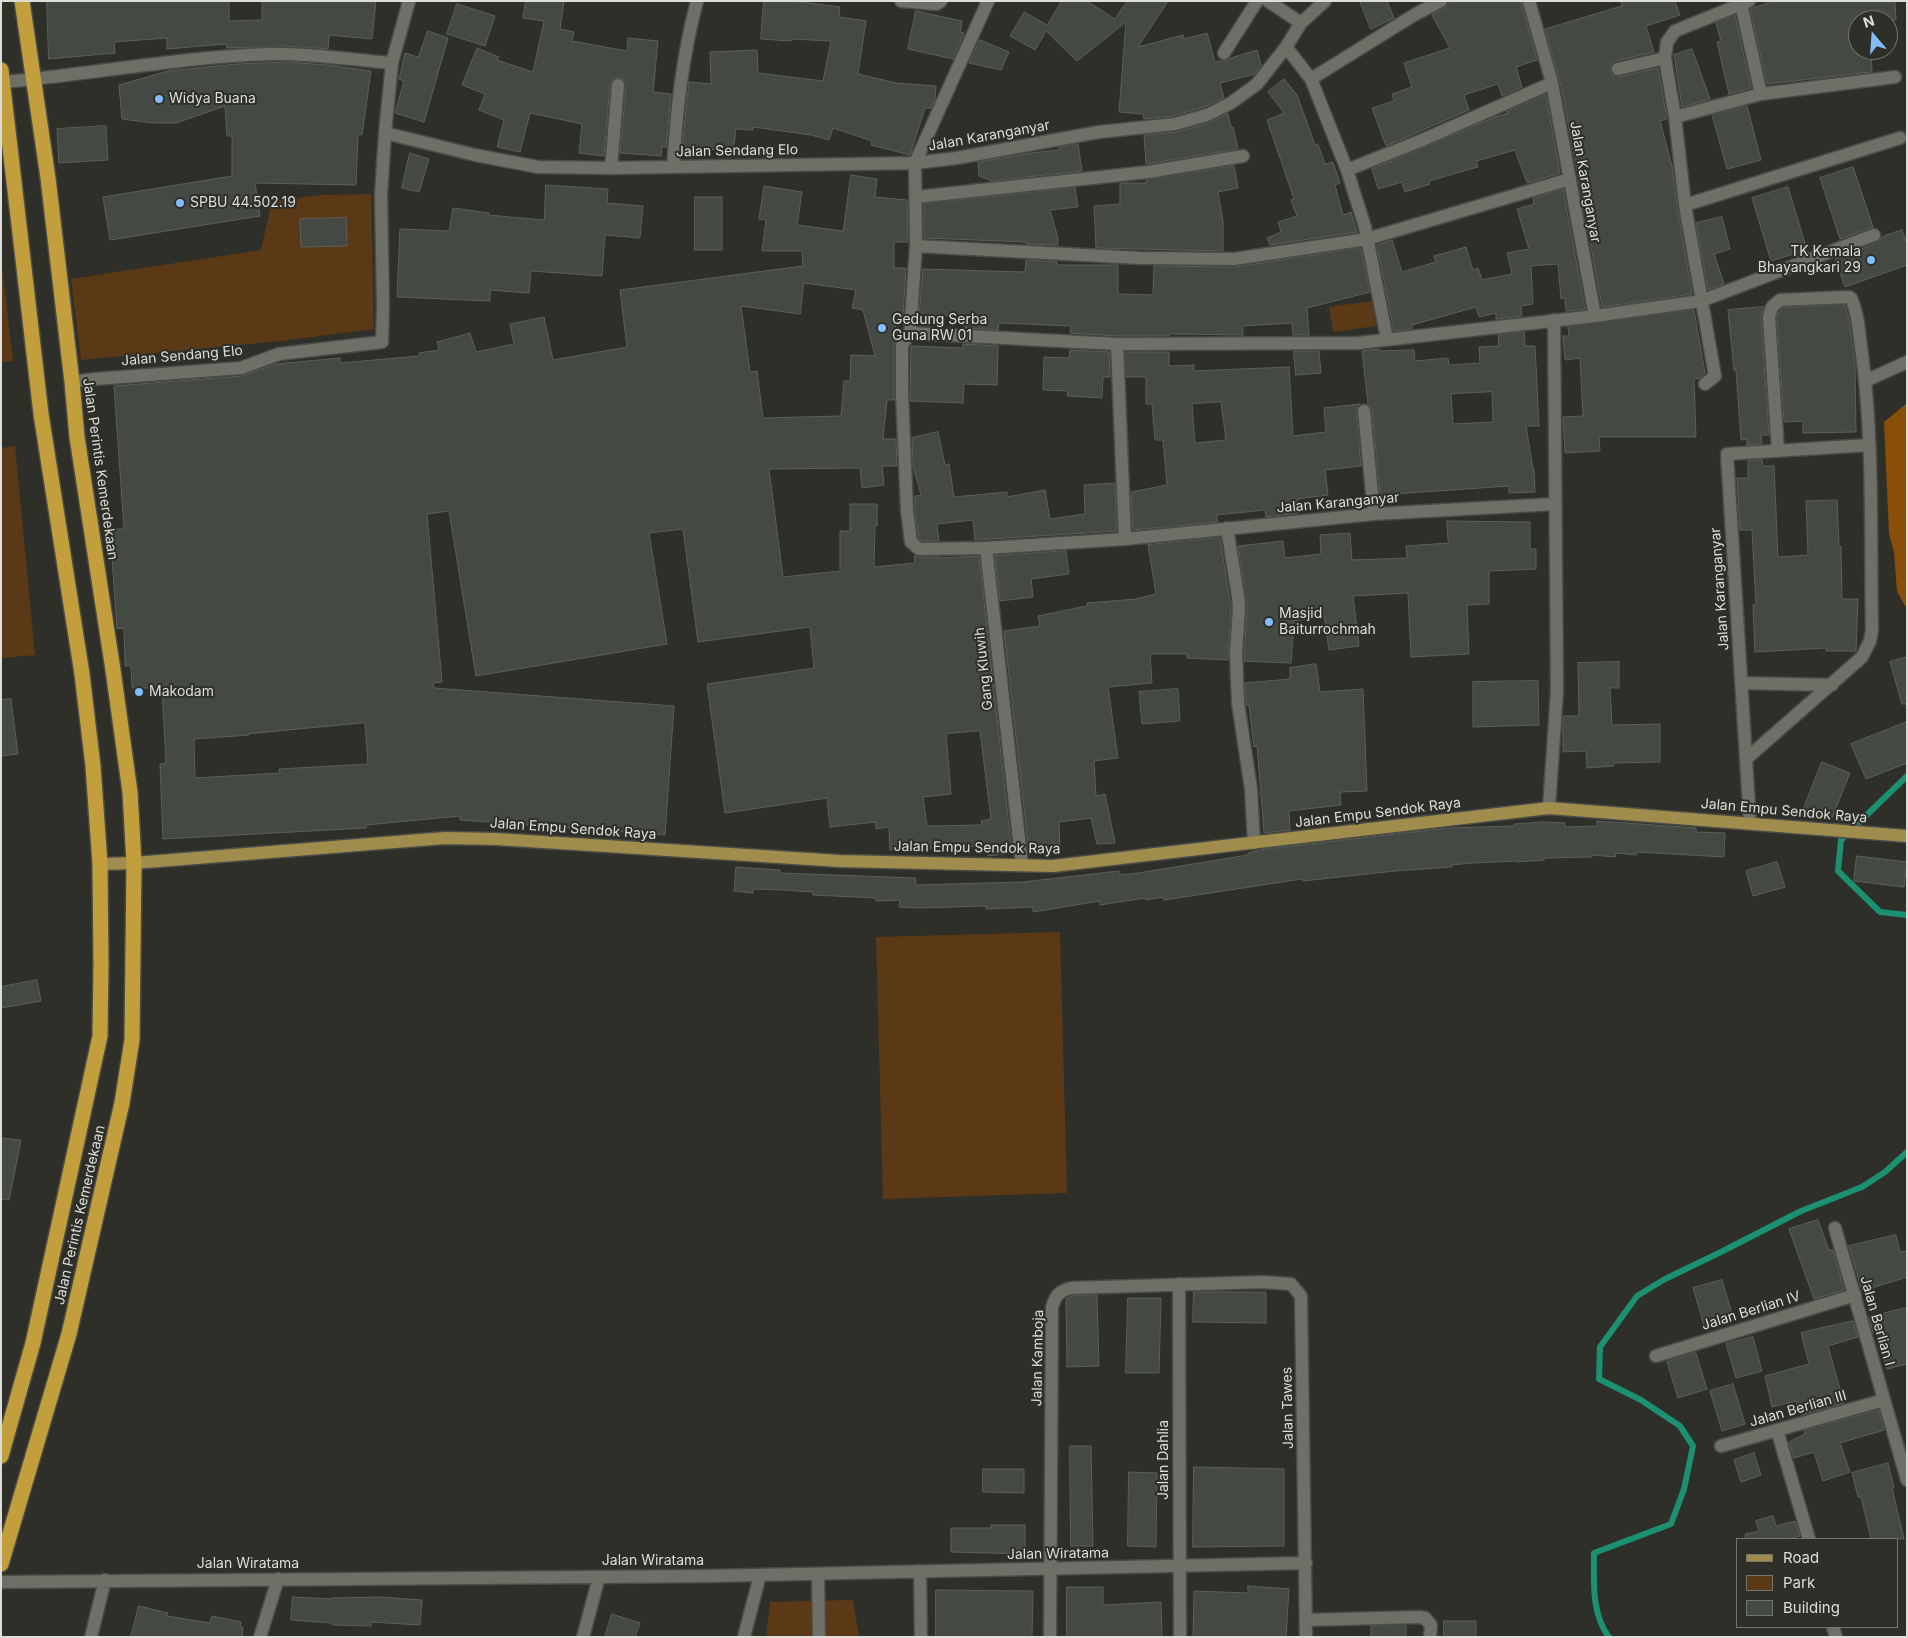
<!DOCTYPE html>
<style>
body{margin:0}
#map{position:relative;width:1908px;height:1638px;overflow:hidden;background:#2e2f28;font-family:Inter,sans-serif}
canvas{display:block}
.frame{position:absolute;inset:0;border:2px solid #dddeda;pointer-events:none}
.legend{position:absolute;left:1736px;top:1538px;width:162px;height:90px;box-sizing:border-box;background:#2e2f28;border:1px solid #74756f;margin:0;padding:6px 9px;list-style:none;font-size:15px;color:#dddeda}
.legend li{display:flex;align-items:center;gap:10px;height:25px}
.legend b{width:25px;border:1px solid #74756f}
.north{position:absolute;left:1848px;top:10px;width:50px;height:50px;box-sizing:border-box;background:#2e2f28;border:1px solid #74756f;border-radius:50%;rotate:342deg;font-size:14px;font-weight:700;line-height:20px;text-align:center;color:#dddeda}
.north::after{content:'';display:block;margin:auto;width:18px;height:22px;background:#83bcfb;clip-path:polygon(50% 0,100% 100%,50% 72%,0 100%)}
</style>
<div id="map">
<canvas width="1908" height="1638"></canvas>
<div class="frame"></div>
<ul class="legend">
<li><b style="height:6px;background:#a08c4d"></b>Road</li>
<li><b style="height:14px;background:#5c3916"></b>Park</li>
<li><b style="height:14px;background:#444943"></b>Building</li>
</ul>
<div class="north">N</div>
</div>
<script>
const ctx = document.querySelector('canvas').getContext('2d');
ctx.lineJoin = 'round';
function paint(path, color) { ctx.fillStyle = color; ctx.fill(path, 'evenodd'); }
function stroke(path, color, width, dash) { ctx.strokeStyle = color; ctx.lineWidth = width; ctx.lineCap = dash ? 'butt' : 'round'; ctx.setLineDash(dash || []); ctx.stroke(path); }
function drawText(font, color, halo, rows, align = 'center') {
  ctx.font = font + ' Inter,sans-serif'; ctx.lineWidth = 4; ctx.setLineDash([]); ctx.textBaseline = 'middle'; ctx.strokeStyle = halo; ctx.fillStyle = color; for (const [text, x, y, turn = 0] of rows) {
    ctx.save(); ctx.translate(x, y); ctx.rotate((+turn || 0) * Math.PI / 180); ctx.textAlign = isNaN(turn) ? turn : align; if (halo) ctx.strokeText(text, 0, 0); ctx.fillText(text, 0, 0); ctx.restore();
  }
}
paint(new Path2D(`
 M371,194L374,329L281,341L81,360L71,279L261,250L272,201L322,195Z
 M1,258L13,361L1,362Z
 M1373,301L1376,326L1333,332L1329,307Z
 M15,446L35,655L1,658V448Z
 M1060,932L1067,1193L883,1199L876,937Z
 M853,1600L859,1637H766L770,1602Z`), '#5c3916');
paint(new Path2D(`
 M1907,403V605L1905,606L1897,591L1894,552L1889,534L1884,422Z`), '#894e07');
stroke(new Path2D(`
 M1907,776L1841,840L1838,871L1880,912L1907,915
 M1609,1637C1591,1614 1594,1580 1594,1553L1671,1524L1684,1489L1693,1446L1680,1426L1641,1400L1599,1379L1600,1347L1637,1296L1665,1279L1721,1252L1801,1211L1862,1187L1885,1172L1907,1152`), '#1c9072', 6);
const building = new Path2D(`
 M47,1H229V21L262,20V1H376L372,39L329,35L328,49L286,46L227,48L226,44L167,49V38L114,42L115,53L49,59Z
 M526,1H564L560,29L574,32L572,41L627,51L628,38L658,41L653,92L671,94L666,147H662L661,156L620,153L626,86L623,79L618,77L612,80L610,84L604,156L579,153L582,124L530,113L520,152L497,147L504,120L479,110L485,94L462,85L477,48L499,57L497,60L533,72L544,21L523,18Z
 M764,1H794L840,7L839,17L866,21L858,74L896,83L936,86L935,99L931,108H925L910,155L871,145L872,141L833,128L829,140L811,135L753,127V130L736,129L733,152L710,149L709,154L682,150L689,82L711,84L710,52L757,50L758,73L823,81L831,41L791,39V41L761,39Z
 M1062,1H1087L1115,19L1127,1H1168L1138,47L1183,35L1184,39L1207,33L1215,62L1227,60L1231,58L1257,50L1261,65L1255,74L1220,83L1224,98L1204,107L1173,116L1144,119L1143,114L1119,112L1126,22L1077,61L1046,31L1035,50L1010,36L1024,12L1047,25Z
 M1360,1H1387L1394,18L1371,29Z
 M1449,1H1521L1537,60L1516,67L1522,87L1502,96L1498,84L1464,95L1469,110L1386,146L1372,108L1394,101L1392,94L1412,87L1404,63L1450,48L1432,15L1445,8Z
 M1621,1H1675L1680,15L1646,26L1654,52L1616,61L1612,63L1610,70L1612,75L1619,77L1658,68L1667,119L1660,121L1672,166L1677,206L1692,294L1602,307L1562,90L1545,29L1622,6Z
 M1768,1H1895L1896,20H1858V51L1871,50L1872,72L1767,84L1750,9L1768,3Z
 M457,4L495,16L485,46L447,34Z
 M916,11L962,21L960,32L964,33L953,59L908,49Z
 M1735,15L1751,88L1729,94L1717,42L1721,41L1716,23Z
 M428,31L448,38L424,122L395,113L404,81L399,79L405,53L418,57Z
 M980,40L1009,52L1001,70L969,63Z
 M1692,49L1710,99L1682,107L1674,55Z
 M286,62L327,65L371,71L362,135L358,134L356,185L255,183L260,216L110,240L103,197L232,176V136H227L225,106L176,123H153L122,119L119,85L168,71L238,64Z
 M1284,79L1297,95L1315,145L1318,144L1325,164L1333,162L1340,183L1335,185L1343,215L1351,212L1357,232L1270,245L1267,238L1281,232L1278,222L1297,216L1291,200L1294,199L1267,120L1284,113L1268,92Z
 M1546,95L1560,173L1527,183L1515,150L1476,161L1478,167L1429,181L1430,184L1405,192L1402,182L1378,189L1372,169L1495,117L1508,113L1507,112Z
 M1747,106L1761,160L1727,169L1712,115Z
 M1228,114L1231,127H1233L1238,149L1146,164L1144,135L1177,132L1209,123Z
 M106,126L108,160L59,163L57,129Z
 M1078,144L1082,171L992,181L979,176L978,162L1031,153L1059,150V148Z
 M410,153L429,159L419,192L402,188Z
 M1234,166L1238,188L1218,192L1223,221V251L1096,248L1094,206L1120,204V183H1146V180Z
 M1853,167L1873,227L1840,239L1820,178Z
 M851,175L877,179L875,197L907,200L908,242H894V268H906L903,315H893L898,336L894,345V400H887L883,439H896L897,466H882L884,485L862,488L860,468L769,469L783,577L840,571V531H850V504H877V526H875L874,567L915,563L914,556L919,557H940V558L979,556L1012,853L988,856L986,846L890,850L889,827L876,829V822L830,827L827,798L725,813L707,684L814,668L810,627L698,642L683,529L649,533L667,644L476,676L449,511L427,514L442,682L433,683L434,688L674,706L665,835L460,820V816L366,825V828L163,839L160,764L166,763L162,688H132L131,666H125L124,628L117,629L110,529H124L114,386L242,376L276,364L340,358V363L419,356V353L439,350L437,342L470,333L476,352L514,344L510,324L544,317L553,360L627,347L620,290L803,266L802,251H762L766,220L759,219L764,186L802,192L797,225L843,231ZM804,283L856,290L852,308L863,310L875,356L851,355L850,381H844L841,416L763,418L757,371L750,372L741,306L800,314ZM365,723L368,764L279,769L280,773L195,778L194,739L249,735V734ZM980,731L991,819L981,821L982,825L927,826L923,797L951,794L946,734Z
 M546,185L608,189L607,203L643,206L640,238L605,235L602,276L531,271L529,293L490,290V301L397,297L400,229L449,231L453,208L489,213L488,215L544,220Z
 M1788,187L1807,250L1771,261L1752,198Z
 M1075,188L1078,207L1050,210L1058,238V245L1026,244V242L924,238V204Z
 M1563,189L1585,309L1566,311L1565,298L1561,299L1558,264L1531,266L1533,304L1521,306L1522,316L1496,319V313L1479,317L1476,307L1412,325V329L1394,331L1377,245L1392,240L1402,272L1436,262L1434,256L1466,247L1473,270L1478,268L1482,280L1512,274L1507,253L1529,249L1517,209L1534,204L1533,199Z
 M695,197H722V250H695Z
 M1722,217L1730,249L1714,254L1724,284L1708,290L1696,223Z
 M346,218L347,246L301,247L300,219Z
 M1902,230L1907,244V265L1845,287L1835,259L1877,243L1882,237Z
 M1361,248L1370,292L1307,308L1309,335H1293L1292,323L1243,326V335L1170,334L1169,336H1117L1070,333L1071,326L999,323L998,330L965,328V316L919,315L923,269L1025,272L1026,260L1057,262V265H1118V294L1153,295L1154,266L1235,267Z
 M1845,305L1849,320L1855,364L1856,432L1803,433V421L1784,422L1777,318L1779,312L1783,308Z
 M1764,307L1761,318L1769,435H1761L1762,444L1747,445V439L1741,440L1736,370H1734L1728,310Z
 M1694,310L1705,373L1700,378L1694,379L1696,437H1599L1600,451L1565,453L1563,417L1583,416L1580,358L1565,360L1563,336H1569L1568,327Z
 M1524,332L1525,346H1535L1539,426H1526L1533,469H1534L1535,492L1509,493V486L1380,495L1372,410L1367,403H1368L1362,351L1379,349V351L1414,350L1415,361L1448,358L1449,365L1480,363L1479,347L1499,346L1498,335ZM1492,392L1493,422L1453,424L1451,394Z
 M963,344L998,346L997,385L964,384L963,403L910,401L911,346L963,348Z
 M1070,350L1109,352L1110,377H1103L1102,398L1067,396L1068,391L1043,390L1044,357L1069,358Z
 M1294,351H1319L1321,373L1296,375Z
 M1125,352H1169V366L1194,365V371L1289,367L1293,436L1326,432L1324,408L1360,404L1356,412L1361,466L1325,470L1328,495L1297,499L1298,513L1266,517L1265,510L1216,515L1218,522L1133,530L1131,492L1167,485L1163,440H1155L1152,404H1146V377H1126ZM1221,402L1226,440L1195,443L1192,404Z
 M938,432L945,465L949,464L954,497L1007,492V497L1045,490L1050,519L1085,514L1084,485L1115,483L1117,531L975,540L973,520L937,524L939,541H922L919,538L915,509V496L921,495L913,466L912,438Z
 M1762,460L1763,466H1774L1778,557L1808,555L1806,501L1837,500L1839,547L1841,546L1842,599H1858L1856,651H1826V648L1755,652L1753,605H1756L1752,530H1740L1737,478H1748V461Z
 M1447,521L1530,522V549H1536V569L1489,571V604L1467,605L1469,654L1411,657L1408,593L1353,596L1359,646L1329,650L1324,616L1294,621L1291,663L1244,661L1247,607L1238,546L1283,541L1285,558L1321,554L1320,535L1350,533L1352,560L1407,558L1406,546L1448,543Z
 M1220,538L1231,608L1228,660L1187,658V654H1150L1152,683L1108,687L1118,758L1094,761L1096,796L1105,794L1115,843L1097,844L1091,818L1059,822L1060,848L1029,852L1004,631L1040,626L1038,616L1087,606V603L1136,599L1156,594L1148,545Z
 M1066,551L1069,574L1031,579L1033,597L1000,601L995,556Z
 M1907,657V704H1902L1890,662Z
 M1619,662V688H1610L1612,725L1660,724V762L1614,763V766L1587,768L1586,751L1563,752V716H1579L1578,663Z
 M1316,664L1320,692L1363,689L1367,791L1340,792L1341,805L1289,811L1290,830L1264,833L1257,746L1254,747L1249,705H1246L1245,683L1290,679V668Z
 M1538,681L1539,725L1473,727V682Z
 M1178,689L1180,721L1142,724L1139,692Z
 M11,699L18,754L1,756V700Z
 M1907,722V763L1866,779L1851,744Z
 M1822,762L1850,773L1832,818L1804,808Z
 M1597,821L1696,828V832L1725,833L1724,857L1637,852L1636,855L1616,853L1615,857L1592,855V857L1544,858V860L1517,862V861L1472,863L1451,865L1452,867L1395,871L1303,881L1302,879L1164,900L1163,897L1146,900L1145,898L1100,905V901L1033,912V907L986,909V906L918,908L899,907L900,900L876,901V898L813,895V892L784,890L753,889V893L734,891L736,867L780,870V873L915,878L916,885L1023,882L1119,871V875L1138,873L1248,855V853L1265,849L1448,828L1514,826V824L1542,822L1565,823V827L1597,826Z
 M1857,856L1907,862L1904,887L1854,881Z
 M1777,862L1785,887L1753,896L1746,871Z
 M37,980L41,1001L1,1008V987Z
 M1,1138L21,1140L9,1200L1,1199Z
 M1818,1220L1829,1250H1833L1844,1290L1814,1299L1789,1229Z
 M1896,1235L1900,1252L1907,1251V1277L1862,1291L1849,1246Z
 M1722,1280L1733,1317L1704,1325L1693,1288Z
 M1194,1292H1266V1323L1193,1322Z
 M1097,1295L1099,1366L1067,1367L1066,1299L1072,1296Z
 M1128,1298H1161L1159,1373H1126Z
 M1907,1308V1364L1887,1369L1877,1331L1873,1332L1869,1317Z
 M1853,1321L1858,1337L1828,1346L1844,1403L1800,1415L1796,1401L1772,1407L1765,1376L1809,1364L1801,1333Z
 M1753,1337L1762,1371L1736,1378L1726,1344Z
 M1696,1353L1707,1389L1678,1398L1667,1362Z
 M1733,1384L1745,1424L1722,1431L1710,1391Z
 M1879,1410L1884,1430L1840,1443L1850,1472L1823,1481L1814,1452L1794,1458L1789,1442L1805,1434L1804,1431Z
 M1070,1446H1091L1093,1546H1071Z
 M1754,1453L1761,1475L1741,1482L1734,1460Z
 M1888,1463L1894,1488H1892L1904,1539H1871L1861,1497H1858L1852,1473Z
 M1194,1467L1284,1469V1546L1193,1547Z
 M983,1469H1024V1493L983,1492Z
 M1129,1472L1157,1473L1156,1547L1128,1546Z
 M1773,1516L1776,1526L1795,1521L1800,1536L1789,1539H1746L1745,1534L1759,1531L1756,1521Z
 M991,1525H1025V1554L951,1552V1528H991Z
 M1248,1586L1289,1589L1286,1637H1193L1194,1591L1248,1593Z
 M1067,1587H1103V1605L1161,1602L1162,1637H1067Z
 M936,1590L1033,1591L1032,1637H936Z
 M293,1597L332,1599V1598L381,1597L422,1600L420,1625L371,1622V1626L332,1625V1623L291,1620Z
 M139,1606L168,1613L167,1616L210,1623L212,1616L241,1622L240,1627H243L242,1637H131Z
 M612,1614L640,1623L635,1637H605Z
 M1444,1621H1476V1637H1444Z
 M1406,1625V1637H1371V1626Z`);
paint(building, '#444943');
stroke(building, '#5b605a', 1);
const minor = new Path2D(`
 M901,1L936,4L941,1
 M988,1L915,163L916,246L910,333L1117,344L1358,343L1595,316L1701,301L1874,235
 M1268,1L1301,23
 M1529,1L1552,83L1595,316
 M1286,47L1311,79L1347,170L1365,227L1387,339
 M1224,53L1257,1
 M392,63L409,1
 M1618,69L1665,58
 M1311,79L1414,15L1441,1
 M3,82C92,74 181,57 271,54C311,53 352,60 392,63L385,133L475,155L538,167L611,168L915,163L957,158L1099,132L1175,124L1207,115L1231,103L1257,84L1286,47L1301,23L1325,1
 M1761,94L1895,77
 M1675,117L1761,94L1741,4
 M673,167C677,108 682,58 697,1
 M611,168L618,85
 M1347,170L1420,141L1552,83
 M916,197L1148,172L1243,156
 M1685,205L1900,138
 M916,246L1140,258L1234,259L1367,239L1570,179
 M910,333L902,345V394L907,510L911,542L919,549L986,548L1125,539L1374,514L1555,504
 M1117,344L1125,539
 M1865,381L1907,362
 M72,382L95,379L241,368L279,354L382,342L383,306L381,195L385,133
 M1705,384L1715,376L1685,205L1675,117L1665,58L1667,42L1675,31L1749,1
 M1364,411L1374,514
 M1227,528L1238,596L1239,608L1236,654L1238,703L1251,789L1254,843
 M986,548L1022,865
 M1741,683L1832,685
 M1746,759L1862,657L1870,641L1872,630C1870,538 1874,445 1862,354C1859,336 1859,315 1851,298L1849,297L1780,300L1772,307L1769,317L1778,451
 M1549,808L1557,691L1554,320
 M1750,823L1727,454L1869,445
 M1835,1228L1907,1480
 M1179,1284L1180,1637
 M1656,1356L1855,1295
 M1777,1430L1809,1539
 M1721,1446L1884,1400
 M920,1571L921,1637
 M818,1574L819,1637
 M1,1582L709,1576L1306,1563
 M1306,1620L1419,1617L1425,1618L1431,1625L1430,1637
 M1833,1627L1836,1637
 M91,1637L105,1580
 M260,1637L278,1579
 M583,1637L599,1577
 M744,1637L760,1575
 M1050,1637L1052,1307C1056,1295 1059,1291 1071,1288L1262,1282L1291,1284L1301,1296L1306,1637`);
const major = new Path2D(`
 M100,864L134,863L445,838L496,839L840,861L1053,866L1549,808L1907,836`);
const highway = new Path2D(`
 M1,70L41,414L82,674L93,766L100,864L101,965L100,1036L33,1343L1,1456
 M1,1564L69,1334L122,1103L132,1040L134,863L130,792L113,670L77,437L72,382L48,178L22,1`);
stroke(minor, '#4a4b45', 15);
stroke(major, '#4a4b45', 15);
stroke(highway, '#4a4b45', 18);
stroke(minor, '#6e6f67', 12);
stroke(major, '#a08c4d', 12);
stroke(highway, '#c29f3c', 15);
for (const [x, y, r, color] of [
 [159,99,5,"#83bcfb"],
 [180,203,5,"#83bcfb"],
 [1871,260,5,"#83bcfb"],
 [882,328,5,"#83bcfb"],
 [1269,622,5,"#83bcfb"],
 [139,692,5,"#83bcfb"]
]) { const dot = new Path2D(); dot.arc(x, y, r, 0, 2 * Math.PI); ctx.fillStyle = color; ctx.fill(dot); stroke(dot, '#2e2f28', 2); }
drawText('14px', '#dddeda', '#2e2f28', [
 ["Widya Buana",169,99],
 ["SPBU 44.502.19",190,203],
 ["TK Kemala",1861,252,"right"],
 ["Bhayangkari 29",1861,268,"right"],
 ["Gedung Serba",892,320],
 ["Guna RW 01",892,336],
 ["Masjid",1279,614],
 ["Baiturrochmah",1279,630],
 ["Makodam",149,692]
], 'left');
drawText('14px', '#dddeda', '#2e2f28', [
 ["Jalan Karanganyar",989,136,-10],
 ["Jalan Sendang Elo",737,151,-1],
 ["Jalan Karanganyar",1585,182,80],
 ["Jalan Sendang Elo",182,356,-5],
 ["Jalan Perintis Kemerdekaan",100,469,82],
 ["Jalan Karanganyar",1338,503,-5],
 ["Jalan Karanganyar",1720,589,-94],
 ["Gang Kluwih",984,669,-96],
 ["Jalan Empu Sendok Raya",1784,811,5],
 ["Jalan Empu Sendok Raya",1378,813,-7],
 ["Jalan Empu Sendok Raya",573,829,4],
 ["Jalan Empu Sendok Raya",977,848,1],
 ["Jalan Perintis Kemerdekaan",80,1215,-77],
 ["Jalan Berlian IV",1751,1311,-17],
 ["Jalan Berlian I",1877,1321,74],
 ["Jalan Kamboja",1038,1358,-89],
 ["Jalan Tawes",1288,1408,-91],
 ["Jalan Berlian III",1798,1409,-16],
 ["Jalan Dahlia",1164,1460,-90],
 ["Jalan Wiratama",1058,1554,-1],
 ["Jalan Wiratama",653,1561],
 ["Jalan Wiratama",248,1564]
]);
</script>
